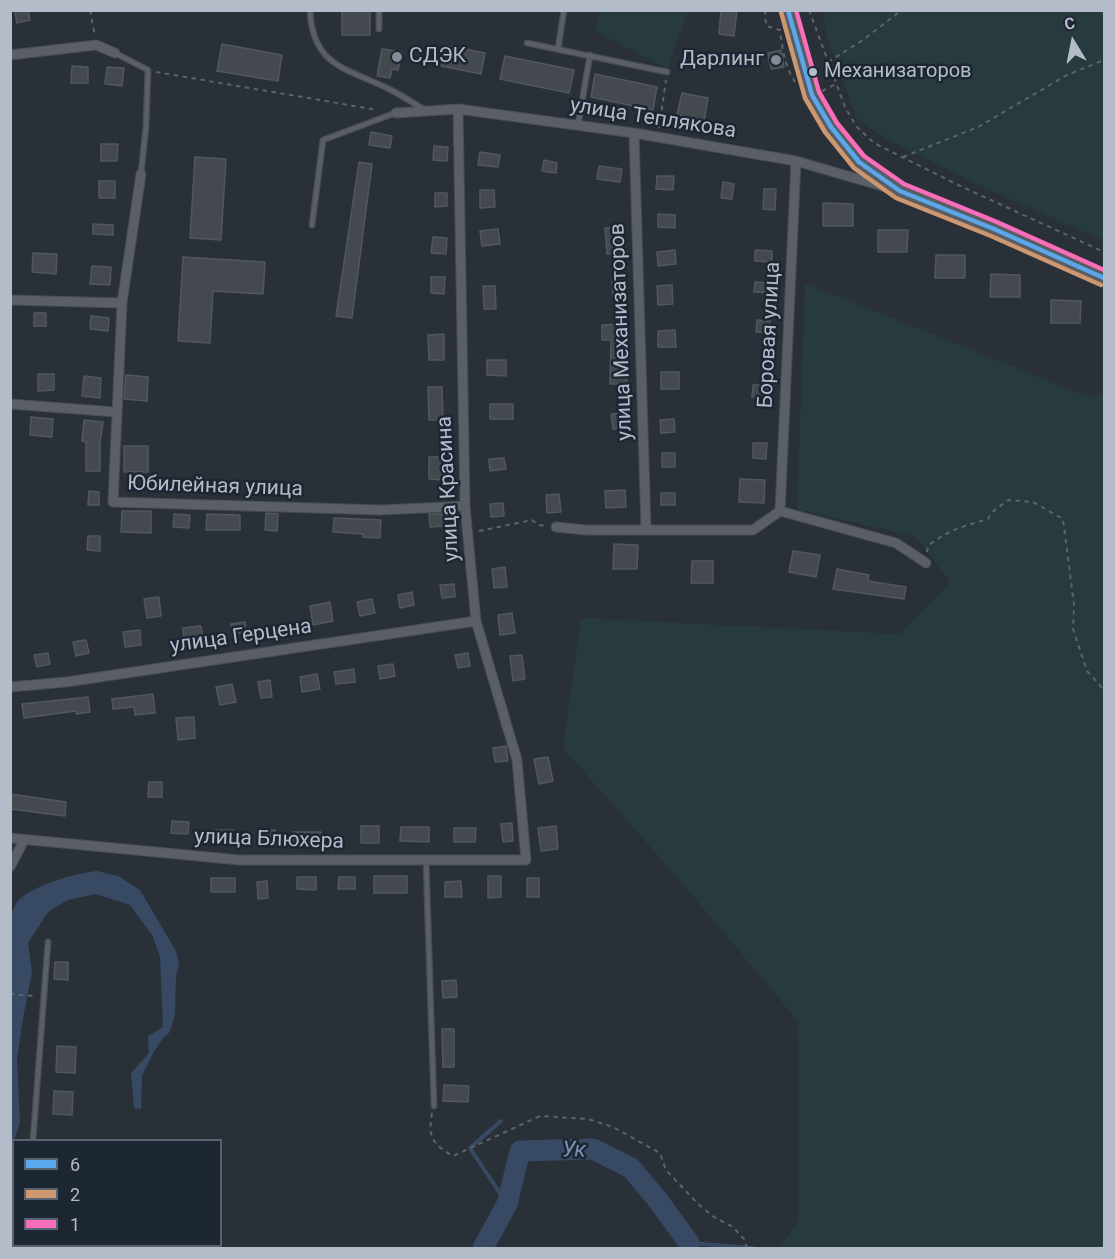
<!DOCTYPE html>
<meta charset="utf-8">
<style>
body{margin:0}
#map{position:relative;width:1115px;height:1259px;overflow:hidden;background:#2a3038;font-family:Roboto,sans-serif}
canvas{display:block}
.frame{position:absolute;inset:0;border:12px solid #b4bcc9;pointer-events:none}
.legend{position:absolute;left:12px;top:1139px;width:210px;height:108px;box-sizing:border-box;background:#1d2633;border:2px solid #59626f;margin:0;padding:8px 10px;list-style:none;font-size:18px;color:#b4bcc9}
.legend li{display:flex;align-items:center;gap:12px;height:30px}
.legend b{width:30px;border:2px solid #59626f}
.north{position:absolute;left:1043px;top:12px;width:60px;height:60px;-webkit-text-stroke:4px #1d2633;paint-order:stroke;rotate:350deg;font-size:16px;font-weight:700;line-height:24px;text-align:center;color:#b4bcc9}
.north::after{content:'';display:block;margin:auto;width:21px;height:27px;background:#b4bcc9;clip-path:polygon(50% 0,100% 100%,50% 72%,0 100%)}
</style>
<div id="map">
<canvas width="1115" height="1259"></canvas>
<div class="frame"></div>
<ul class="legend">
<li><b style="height:8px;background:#5aa8eb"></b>6</li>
<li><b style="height:8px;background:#cd976f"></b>2</li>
<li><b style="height:8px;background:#fb6dba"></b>1</li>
</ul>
<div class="north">С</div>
</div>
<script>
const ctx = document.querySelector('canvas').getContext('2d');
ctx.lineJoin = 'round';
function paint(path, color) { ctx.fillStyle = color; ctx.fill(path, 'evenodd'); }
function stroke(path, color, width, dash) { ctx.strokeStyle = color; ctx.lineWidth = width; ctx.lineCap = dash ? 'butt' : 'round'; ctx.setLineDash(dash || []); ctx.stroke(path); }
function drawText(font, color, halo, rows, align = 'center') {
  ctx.font = font + ' Roboto,sans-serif'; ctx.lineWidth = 5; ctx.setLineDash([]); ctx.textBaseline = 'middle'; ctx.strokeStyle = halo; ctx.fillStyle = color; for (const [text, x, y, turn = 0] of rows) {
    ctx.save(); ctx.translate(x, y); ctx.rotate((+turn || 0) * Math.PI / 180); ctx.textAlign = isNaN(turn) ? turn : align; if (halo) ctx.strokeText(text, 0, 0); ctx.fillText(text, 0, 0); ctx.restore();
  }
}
paint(new Path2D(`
 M600,11H688L668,69L595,32Z
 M824,11H1104V241L978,185L887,139L857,119L825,31Z
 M805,283L1089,397L1104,392V1248H780L799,1219L798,1021L682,883L563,748L581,618L900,634L950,582L916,537L797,509Z`), '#273a3e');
paint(new Path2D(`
 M97,871L118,876L140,890L176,951L179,964L176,976L175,1013L170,1032L164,1037L153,1053L142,1076L141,1109L134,1108L131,1073L149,1053L148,1036L163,1027L160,957L152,935L130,905L96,894L68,900L48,912L28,943L32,973L23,1018L17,1060L20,1123L11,1149V914C13,911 15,905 17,902C32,885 76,873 97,871Z`), '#384963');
stroke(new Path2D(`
 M501,1121L470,1148L507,1204
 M689,1243L753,1248`), '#384963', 4);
stroke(new Path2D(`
 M483,1248L507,1204L520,1151L593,1149L631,1168L657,1199L689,1243V1248`), '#384963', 21);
const building = new Path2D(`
 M28,10L30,20L17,23L15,12Z
 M342,10H370V35H342Z
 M721,10H737L734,36L719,34Z
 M222,44L282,55L278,81L217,71Z
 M445,45L485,53L481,74L441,66Z
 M382,49L402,52L398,70L392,69L390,78L377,76Z
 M781,50L784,67L771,69L768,53Z
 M505,56L574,70L569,93L500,79Z
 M72,66L88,67V83H71Z
 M107,67L124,68L122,86L105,84Z
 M595,74L657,87L653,110L591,97Z
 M682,93L708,98L704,121L677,115Z
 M371,132L392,136L390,148L369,145Z
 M101,144H118L117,161H101Z
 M434,146L448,147L447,161L433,160Z
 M480,152L500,155L498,167L478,165Z
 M195,157L226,159L221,240L190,238Z
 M544,160L557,163L556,173L542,171Z
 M359,162L372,164L352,318L336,316Z
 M599,166L622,169L620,182L597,179Z
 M657,176H674L673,190L656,189Z
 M99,181H115V198H99Z
 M723,182L734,184L732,199L721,198Z
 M764,189H776L775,210L763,209Z
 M480,190H494L495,207L480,208Z
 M435,193H447V206L435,207Z
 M823,203L853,204V226H823Z
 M658,214L675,215V228L658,227Z
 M93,224L113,225V235L93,234Z
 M621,227L623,253L607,254L605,228Z
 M498,229L500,244L482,246L480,231Z
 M878,230H908L907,252H878Z
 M433,237L447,238L446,254L431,253Z
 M675,250L676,264L658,266L657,252Z
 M755,250L772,251V262L755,261Z
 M33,253L57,254L56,274L32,272Z
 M936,255H965V278H935Z
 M183,257L265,262L263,294L213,291L210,343L178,341Z
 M92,266L111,267L110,285L90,284Z
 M991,274L1020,275V297H990Z
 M431,277H445L444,294L431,293Z
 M624,280V297L613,298L612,281Z
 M755,282L771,283V293L754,292Z
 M672,285L673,304L658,305L657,286Z
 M483,286H495L496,309H484Z
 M1051,300L1081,301L1080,323H1051Z
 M34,313H46V326H34Z
 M91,316L109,318L108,331L90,329Z
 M757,320L770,321V333L756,332Z
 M625,324V368H626L627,384H610L611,340H602V325Z
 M675,330L676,347H658V331Z
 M444,334V360H429L428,335Z
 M487,360H506V376L487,375Z
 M661,372H679V389H661Z
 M38,374H54V390L38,391Z
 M126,375L148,377L147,401L124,399Z
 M84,376L101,378L100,398L82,396Z
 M753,385H768V398L752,397Z
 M428,387H442L443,420H429Z
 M490,404H513V419H490Z
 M627,413L628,427L613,429L611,414Z
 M31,417L53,419L52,437L30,435Z
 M674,419L675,432L661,433L660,420Z
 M84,420L103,422L100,443V471H86V442L82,441Z
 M753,443H767L766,459L753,458Z
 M124,446H148V472H124Z
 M662,453H675V467H662Z
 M429,457H443V480L429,479Z
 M504,458L506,469L490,471L489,459Z
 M740,479L765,480L764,503L739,502Z
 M625,490L626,507L606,508L605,491Z
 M89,491L99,492V505H88Z
 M661,493H675V505H661Z
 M559,494L561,512L547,513L546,495Z
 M503,503L504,516L491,517L490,504Z
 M122,511H151V533L121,532Z
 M266,513L278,514L277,531L265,530Z
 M174,514L190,515L189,528L173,527Z
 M207,514L240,515V530H206Z
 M429,514H444L445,526L430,527Z
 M334,518L381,520L380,538L363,537V534L333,532Z
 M88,536H100V551L87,550Z
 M614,544L638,545L637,569H613Z
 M793,551L820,555L816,577L789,572Z
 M692,561H713V583H691Z
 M505,567L507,587L494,588L492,569Z
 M837,569L869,575L868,581L906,587L904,599L833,589Z
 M454,584L455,597L442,598L440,585Z
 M412,592L414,605L400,608L398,595Z
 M159,597L161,616L147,618L144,599Z
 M372,599L375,613L360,616L357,602Z
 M330,602L333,621L313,625L310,606Z
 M512,613L515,633L500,635L498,615Z
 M245,622L246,632L232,634L231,624Z
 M201,626L203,638L184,640L183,628Z
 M140,630L141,645L125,647L123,632Z
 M86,640L89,653L76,656L73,642Z
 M48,653L50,664L37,667L34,655Z
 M468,653L470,666L458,668L455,655Z
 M522,655L525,679L513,681L510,656Z
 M393,664L395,676L380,679L378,666Z
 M354,669L355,682L336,684L334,672Z
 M317,674L320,689L302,692L300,677Z
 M270,680L272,697L261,698L258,682Z
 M232,684L236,702L220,705L216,687Z
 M153,694L155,713L135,715L134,707L113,709L112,699Z
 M88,697L90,712L76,714V711L24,718L22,704Z
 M194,717L195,738L178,740L176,718Z
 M506,746L508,761L495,762L493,748Z
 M548,757L553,781L539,784L534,759Z
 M149,782H162V797H148Z
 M10,794L66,802L65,816L10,809Z
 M172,821L189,822L188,834L171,833Z
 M512,823L513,841L503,842L501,824Z
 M361,826H379V843H361Z
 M556,826L558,849L541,851L538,828Z
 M401,827H429V842L400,841Z
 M454,828H476L475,842H454Z
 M215,830H233V842H215Z
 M275,830L276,845L258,846V831Z
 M293,832H321V845H293Z
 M374,876H407V893H374Z
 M488,876H501V897L488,898Z
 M297,877H316V890L297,889Z
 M339,877H355V889H338Z
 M211,878H235V892H211Z
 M527,878H539V897H527Z
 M267,881L268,898L258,899L257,882Z
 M461,881L462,897H445V882Z
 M55,962H68V980L54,979Z
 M456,980L457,997L443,998L442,981Z
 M442,1029H454V1067H443Z
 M57,1046L76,1047L75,1073L56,1072Z
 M444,1085L469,1086L468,1102L443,1101Z
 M54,1091L73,1092L72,1115L53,1114Z`);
paint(building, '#444950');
stroke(building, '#52575f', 1.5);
const lane = new Path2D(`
 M310,10C312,67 349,69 389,89C401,95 413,103 425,110
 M379,29V10
 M527,43L667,72
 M558,49L564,10
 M115,53L148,70L146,127L141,173
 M578,125L590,55
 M312,225L323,140L395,113
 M426,861L434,1106
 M33,1140L48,942
 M10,1196L14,1189`);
const street = new Path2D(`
 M10,55L96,45L115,53
 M396,113L458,109L634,133L796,161L889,188
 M634,133L646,529
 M141,174L122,303L113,502L381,510L465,506
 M10,300L122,303
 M10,404L116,412
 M780,511L796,161
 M556,527L586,530H753L780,511L896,543L926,563
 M10,687L66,682L476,621
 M10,838L239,860H526L517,760L476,621L465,506L458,109
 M10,867L24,840`);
const secondary = new Path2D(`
 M788,10L812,95L831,127L859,162L900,191L994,229L1104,278`);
stroke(lane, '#484c53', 7);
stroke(street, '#484c53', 11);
stroke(secondary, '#484c53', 16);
stroke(new Path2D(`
 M90,10L95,36
 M765,10L766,26L780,30C782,48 785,66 795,82
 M809,10L845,107L856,126L874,143L956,184L1104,252
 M828,62L863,40L902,10
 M156,72L378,110
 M822,91L836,84
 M659,128L666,80
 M903,157L978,127L1067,75L1104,60
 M479,531L532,520L538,525L547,526
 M927,552L928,546C948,530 964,526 988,519L991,513L1008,500L1033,502L1063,519L1074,605L1073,629L1087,671L1104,690
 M10,994L36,996
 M432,1113C428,1137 432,1144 453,1156L540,1116L588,1119L613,1127L660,1153L666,1170L698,1204L714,1217L733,1227L744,1239L747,1248`), '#5d636a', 2, [4.5, 4.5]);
stroke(lane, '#5a5e66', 4.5);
stroke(street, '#5a5e66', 9);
stroke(secondary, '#595d64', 14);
stroke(new Path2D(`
 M788,10L812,95L831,127L859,162L900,191L994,229L1104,278`), '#5aa8eb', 4.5);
stroke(new Path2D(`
 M781,12L805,98L825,132L854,168L896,198L991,236L1101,285`), '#cd976f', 4.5);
stroke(new Path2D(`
 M796,10L819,92L837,123L864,156L904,184L997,222L1104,270`), '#fb6dba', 4.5);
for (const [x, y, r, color] of [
 [397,57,6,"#848b96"],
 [776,60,6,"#848b96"],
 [813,72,5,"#b4bcc9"]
]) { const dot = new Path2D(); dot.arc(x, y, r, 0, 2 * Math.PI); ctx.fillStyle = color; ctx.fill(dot); stroke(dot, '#1d2633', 2); }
drawText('20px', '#b4bcc9', '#1d2633', [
 ["Механизаторов",824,72]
], 'left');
drawText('21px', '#b4bcc9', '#1d2633', [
 ["СДЭК",409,57],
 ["Дарлинг",764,60,"right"]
], 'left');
drawText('21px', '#b4bcc9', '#1d2633', [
 ["улица Теплякова",653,119,9],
 ["улица Механизаторов",622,332,-92],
 ["Боровая улица",770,335,-87],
 ["Юбилейная улица",215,487,2],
 ["улица Красина",449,489,-93],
 ["улица Герцена",241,637,-8],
 ["улица Блюхера",269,840,2]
]);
drawText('italic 22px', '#7c92b1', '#1d2633', [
 ["Ук",574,1151,1]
]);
</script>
